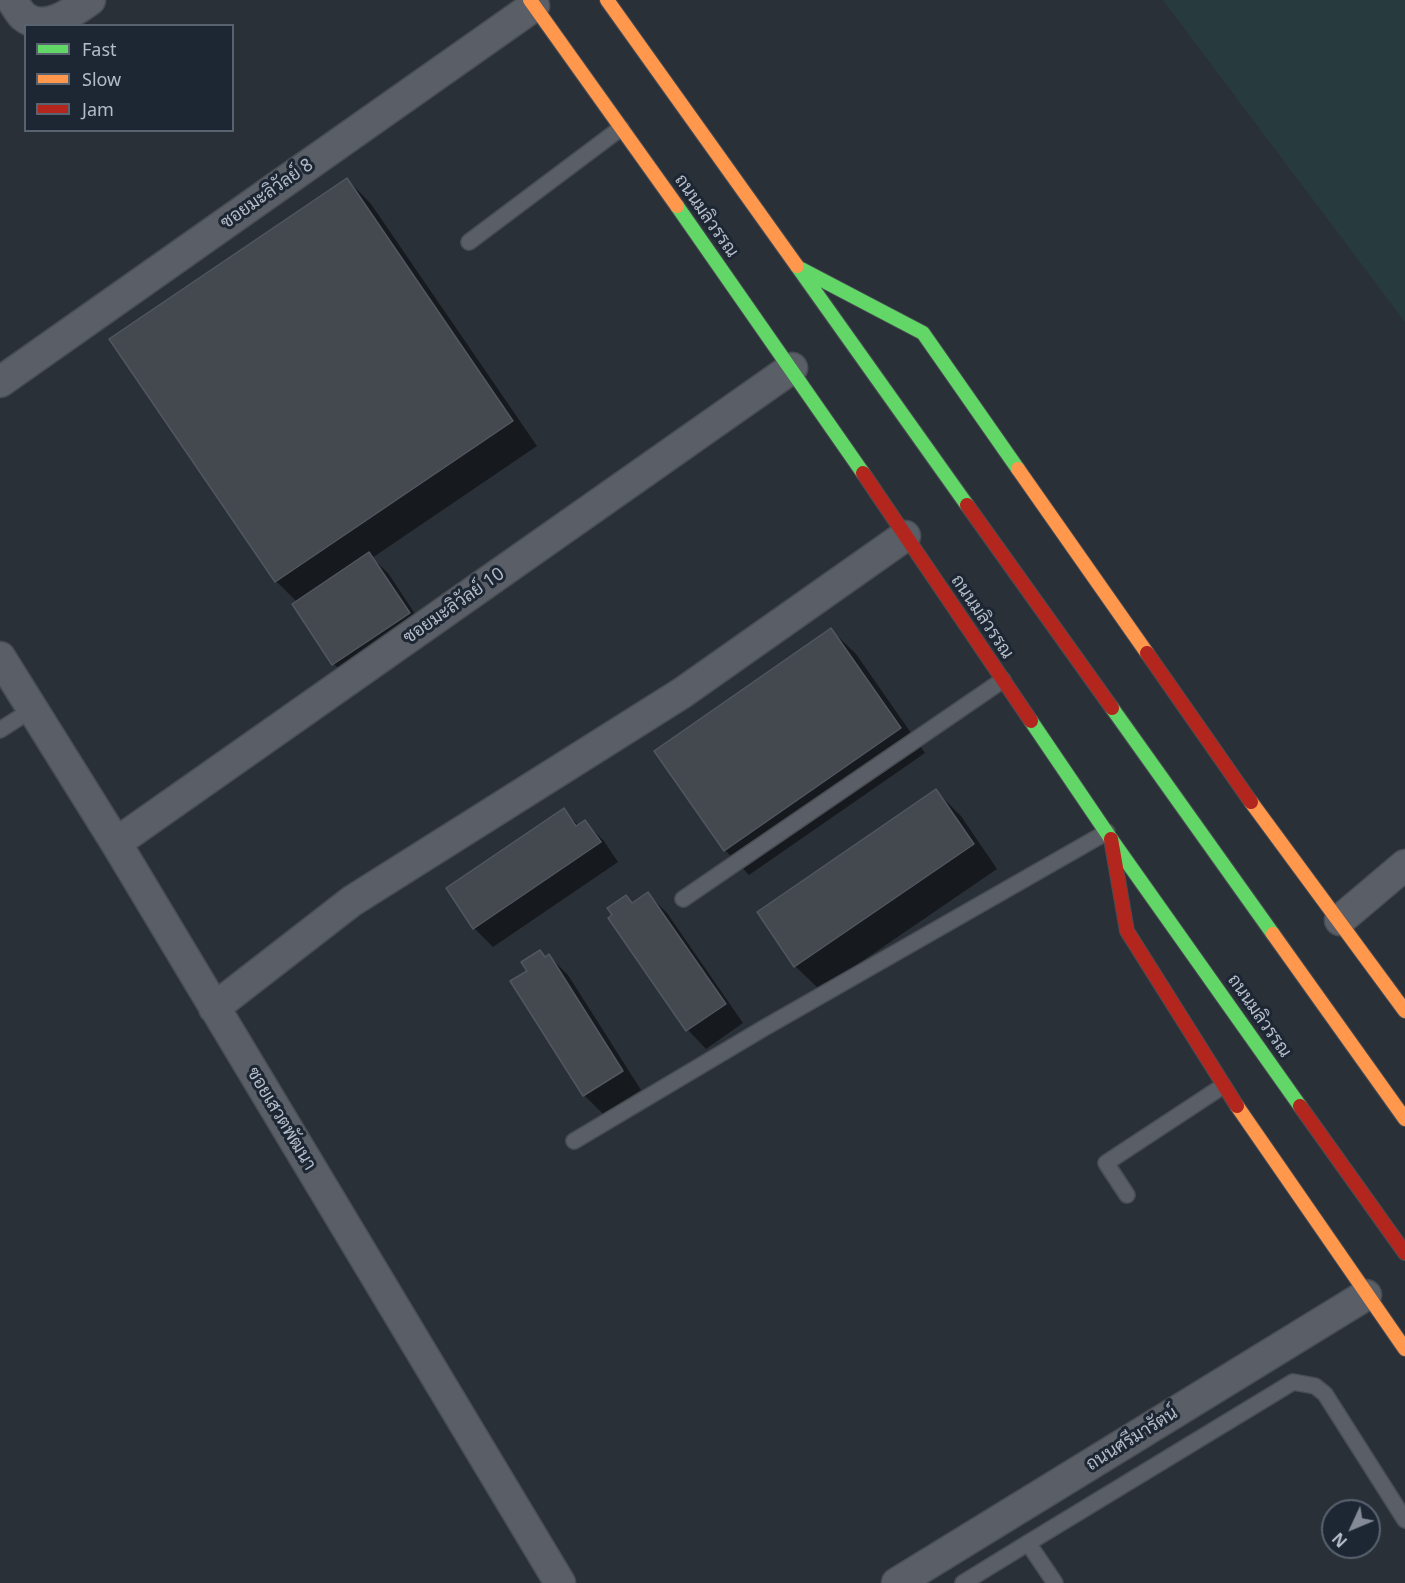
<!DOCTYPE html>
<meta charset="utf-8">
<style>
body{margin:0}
#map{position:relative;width:1405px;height:1583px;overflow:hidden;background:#2a3038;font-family:"Noto Sans",sans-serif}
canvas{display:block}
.legend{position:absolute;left:24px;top:24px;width:210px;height:108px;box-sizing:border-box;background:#1d2633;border:2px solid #59626f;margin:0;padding:8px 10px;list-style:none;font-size:18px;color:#b4bcc9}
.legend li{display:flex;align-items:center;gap:12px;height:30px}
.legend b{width:30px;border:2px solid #59626f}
.north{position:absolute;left:1321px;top:1499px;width:60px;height:60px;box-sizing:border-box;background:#1d2633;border:2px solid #59626f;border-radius:50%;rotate:226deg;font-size:16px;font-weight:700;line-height:24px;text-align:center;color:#b4bcc9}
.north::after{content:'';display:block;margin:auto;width:21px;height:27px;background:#848b96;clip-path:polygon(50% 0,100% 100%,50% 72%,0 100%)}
</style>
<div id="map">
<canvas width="1405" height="1583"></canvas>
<ul class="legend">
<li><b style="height:8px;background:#63d668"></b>Fast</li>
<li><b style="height:8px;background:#ff974d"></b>Slow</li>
<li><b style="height:8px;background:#b3261e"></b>Jam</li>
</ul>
<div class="north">N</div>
</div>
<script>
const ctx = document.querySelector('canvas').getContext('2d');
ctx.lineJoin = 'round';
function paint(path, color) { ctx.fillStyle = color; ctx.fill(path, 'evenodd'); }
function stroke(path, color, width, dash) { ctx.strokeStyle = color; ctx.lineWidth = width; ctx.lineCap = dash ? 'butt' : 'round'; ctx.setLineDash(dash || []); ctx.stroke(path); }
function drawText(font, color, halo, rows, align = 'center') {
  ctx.font = font + ' "Noto Sans",Sarabun,sans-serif'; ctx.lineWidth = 6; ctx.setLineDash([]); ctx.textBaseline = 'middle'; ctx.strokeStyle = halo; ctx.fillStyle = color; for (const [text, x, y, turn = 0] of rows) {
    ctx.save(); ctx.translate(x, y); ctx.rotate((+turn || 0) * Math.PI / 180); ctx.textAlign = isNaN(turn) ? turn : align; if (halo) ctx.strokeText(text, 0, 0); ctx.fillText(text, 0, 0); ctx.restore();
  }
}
paint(new Path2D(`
 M1163,0H1405V322Z`), '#273a3e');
paint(new Path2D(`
 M347,179L371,204L537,446L372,558L388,573L427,632L352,682L334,664L297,602L276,581L111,339Z
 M831,630L856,654L925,753L749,875L725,850Z
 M936,791L961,816L997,869L820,990L795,966Z
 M564,810L579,826L585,822L604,841L618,862L493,947L474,928Z
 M648,894L667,913L743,1023L706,1049L688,1030L610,918Z
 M540,951L546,958L549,956L568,975L641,1090L603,1114L584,1095L512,982L529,971Z`), '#0007');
const building = new Path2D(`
 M347,178L513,421L275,582L109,339Z
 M369,552L410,613L332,665L292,604Z
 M831,628L901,728L724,851L654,751Z
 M936,789L974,844L794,967L757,912Z
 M564,808L576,826L585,820L601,842L473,929L446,888Z
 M648,892L726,1004L686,1031L608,918L612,915L607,908L626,895L632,903Z
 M540,950L545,957L549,954L623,1071L583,1096L510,981L527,971L521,962Z`);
paint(building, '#444950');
stroke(building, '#52575f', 1.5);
const lane = new Path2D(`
 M469,242L621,128
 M0,730L33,709
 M683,899L1003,680
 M574,1141L764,1028L1107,832
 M1127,1195L1106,1163L1223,1086
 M963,1583L1028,1543
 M1055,1583L1028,1543L1293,1382L1315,1386L1325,1394L1405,1520`);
const street = new Path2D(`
 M12,0C15,5 19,12 23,16C44,34 73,12 90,0
 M0,382L534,6
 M0,657L116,843L560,1583
 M116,843L792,368
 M1340,920L1405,865
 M214,1008L352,901L682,693L905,536
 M897,1583L1366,1295`);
const fast = new Path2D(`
 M677,206L863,473
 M797,266L967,505
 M801,269L923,333L1018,469
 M1112,708L1273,934
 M1031,721L1111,839L1300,1106`);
const slow = new Path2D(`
 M530,0L677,206
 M607,0L797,266
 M1018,469L1147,653
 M1251,802L1405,1011
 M1273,934L1405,1119
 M1237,1106L1405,1349`);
const jam = new Path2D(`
 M863,473L1031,721
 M967,505L1112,708
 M1147,653L1251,802
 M1111,839L1127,931L1237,1106
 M1300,1106L1405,1253`);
stroke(lane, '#484c53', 18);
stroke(street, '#484c53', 33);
stroke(fast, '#484c53', 16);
stroke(slow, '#484c53', 16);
stroke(jam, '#484c53', 16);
stroke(lane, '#5a5e66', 15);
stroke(street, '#5a5e66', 30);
stroke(fast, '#63d668', 14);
stroke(slow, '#ff974d', 14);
stroke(jam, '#b3261e', 14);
drawText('18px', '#b4bcc9', '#1d2633', [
 ["ซอยมะลิวัลย์ 8",267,194,-35],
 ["ถนนมลิวรรณ",706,216,55],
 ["ซอยมะลิวัลย์ 10",454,606,-35],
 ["ถนนมลิวรรณ",982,617,56],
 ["ถนนมลิวรรณ",1259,1016,55],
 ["ซอยเสวตพัฒนา",281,1119,59],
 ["ถนนศรีมารัตน์",1132,1439,-32]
]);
</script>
